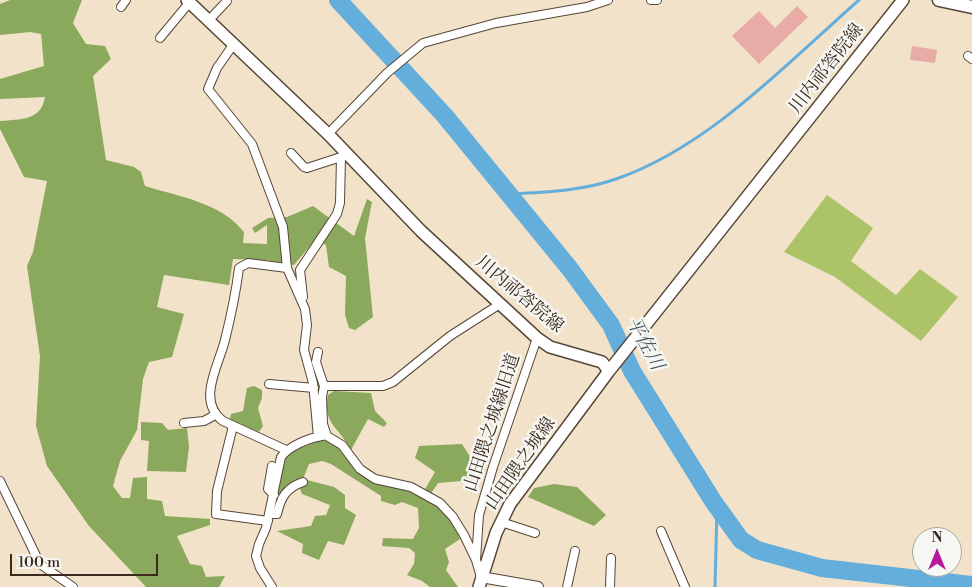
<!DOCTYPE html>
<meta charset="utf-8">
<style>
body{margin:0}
#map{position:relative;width:972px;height:587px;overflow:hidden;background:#f2e2c9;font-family:"Libre Bodoni",serif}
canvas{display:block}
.north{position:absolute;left:912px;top:527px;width:50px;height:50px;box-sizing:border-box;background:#f6f6f2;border:1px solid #aba49d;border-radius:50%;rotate:0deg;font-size:14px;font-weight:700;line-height:20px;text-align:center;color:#3b2a1e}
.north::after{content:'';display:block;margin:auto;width:18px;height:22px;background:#b5179e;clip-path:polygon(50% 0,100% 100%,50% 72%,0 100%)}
.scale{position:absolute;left:10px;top:554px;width:148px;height:22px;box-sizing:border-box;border:2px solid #3b2a1e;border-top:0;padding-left:6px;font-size:15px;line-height:18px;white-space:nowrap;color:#3b2a1e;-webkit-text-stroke:4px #f6f6f2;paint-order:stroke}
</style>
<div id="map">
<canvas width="972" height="587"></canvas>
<div class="north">N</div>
<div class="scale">100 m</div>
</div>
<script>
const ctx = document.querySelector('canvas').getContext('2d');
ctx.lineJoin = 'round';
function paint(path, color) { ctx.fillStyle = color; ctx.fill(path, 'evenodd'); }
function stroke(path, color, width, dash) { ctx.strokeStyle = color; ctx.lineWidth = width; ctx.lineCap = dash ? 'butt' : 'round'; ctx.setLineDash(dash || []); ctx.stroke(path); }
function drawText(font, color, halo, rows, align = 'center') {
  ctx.font = font + ' "Libre Bodoni","Noto Serif JP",serif'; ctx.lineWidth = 5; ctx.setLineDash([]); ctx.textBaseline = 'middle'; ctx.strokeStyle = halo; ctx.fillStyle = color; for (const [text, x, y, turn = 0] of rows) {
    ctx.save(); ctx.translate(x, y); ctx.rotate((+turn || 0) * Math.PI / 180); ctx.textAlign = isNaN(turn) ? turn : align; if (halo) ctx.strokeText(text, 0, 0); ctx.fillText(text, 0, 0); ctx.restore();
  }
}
paint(new Path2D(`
 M827,195L873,228L851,261L896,295L920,269L958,297L921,341L835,277L784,252Z`), '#adc368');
paint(new Path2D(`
 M10,0H82L73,23L86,44L105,46L111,59L93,76L106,160L134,167L141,172L145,186C180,197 220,202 244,232L243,243L267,244V225L255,233L252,228L268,218L287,217L313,206L354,236L367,199L372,202L365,238L373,317L355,330L349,328L345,315L346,276L329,267L326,245L315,240L294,265L266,260L233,259L229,285L164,275L157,307L184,314L172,357L149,362L143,379L137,430L120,461L113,486L122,498H130L133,478L147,477V499L162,501L165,516L210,519V525L177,536L190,564L202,566L206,577L225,576L219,587H146L89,526L47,466L36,426L40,356L27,266L33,252L47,181L24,177L0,129V121C21,119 41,121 45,97L0,99V79L44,66L41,34L30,32L0,35V4Z
 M254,386L262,390V398L258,408L263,426L259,432L230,419L231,414L243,411L247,388Z
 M334,391L371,393L375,411L387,423L384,427L368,419L351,450C340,428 322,424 328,395Z
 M141,422L162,423L168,430L187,428L189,447L186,472L147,471L149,441L141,440Z
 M327,438L342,448L359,471L435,502L454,524L460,539L445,549L449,562L446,570L458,587H430L422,581L407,575L414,564L415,553L409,548L382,546L383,538L413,539L419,528L418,508L402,502L395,505L381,501V496L331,464L322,461L309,464L303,479L334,487L345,495V508L356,515L344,545L328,541L319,560L302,553L303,544L277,531L311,526L315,516L326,515L330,505L302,494L299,486L276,497L287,452L314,439Z
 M462,444L474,463L486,469L473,480L438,483L430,495L424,491L435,472L415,458L419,446Z
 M554,484L577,487L606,515L594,526L528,497L534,488Z`), '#8aa95c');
stroke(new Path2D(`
 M511,194C546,192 582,191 616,179C709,147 786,64 859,0
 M715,587L717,506`), '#64aedc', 3);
stroke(new Path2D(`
 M338,0L445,116L570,269L611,325L632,371L713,501L741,540L757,550L822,568L972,585`), '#64aedc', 18);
paint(new Path2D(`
 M797,6L808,17L759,64L732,36L759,11L775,28Z
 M912,46L937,50L935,63L910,60Z`), '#e9aba6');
const minor = new Path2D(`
 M651,0H657
 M121,7L126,0
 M208,21L227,1
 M160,38L189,3
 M233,45L217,68L208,89L252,144L283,227L287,268
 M968,56L972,59
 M328,134L387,73L423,43L496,23L587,7L608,0
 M291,153L304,167L307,168L341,157
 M303,297L300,270L337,214L340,203L341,157L345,152
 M318,352L316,362L324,386
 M269,384L314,388
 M184,423L204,421L215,415
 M233,426L217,491L216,514L268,521
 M286,450L223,421C196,401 219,365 225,340C231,316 236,292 239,268L248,263L287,268L305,309L307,325L304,350L313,383L318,437
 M272,466L268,489L274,495
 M0,481L40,564L73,587
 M270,514H277C281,497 286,488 303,482
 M501,522L535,533
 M661,531L685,587
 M476,560L464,535L453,517L440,503L411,487L375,479L360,469L342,445L327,436L323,424L322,397L324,386H383L393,382L450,336L500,304
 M481,577L476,560L479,515L493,467L537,338
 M272,587L260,568L256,556L259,544L266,528L281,457C289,446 309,438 322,436
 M567,587L575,551
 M610,587L611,558`);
const tertiary = new Path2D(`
 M481,577L538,587`);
const secondary = new Path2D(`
 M187,0L328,134L421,231L537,338L550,347L602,362L609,371
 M479,587L496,533L510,504L609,371L903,0`);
const primary = new Path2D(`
 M939,0L972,7`);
stroke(minor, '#564638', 10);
stroke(tertiary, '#564638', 12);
stroke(secondary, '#564638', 14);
stroke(primary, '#564638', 15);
stroke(minor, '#fff', 8);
stroke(tertiary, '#fff', 10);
stroke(secondary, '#fff', 11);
stroke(primary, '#fff', 12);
drawText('18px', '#3b2a1e', '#f6f6f2', [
 ["川内祁答院線",827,69,-52],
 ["川内祁答院線",519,295,40],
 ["山田隈之城線旧道",493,423,-72],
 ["山田隈之城線",521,464,-55]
]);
drawText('italic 19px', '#495860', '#f6f6f2', [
 ["平佐川",644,344,62]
]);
</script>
